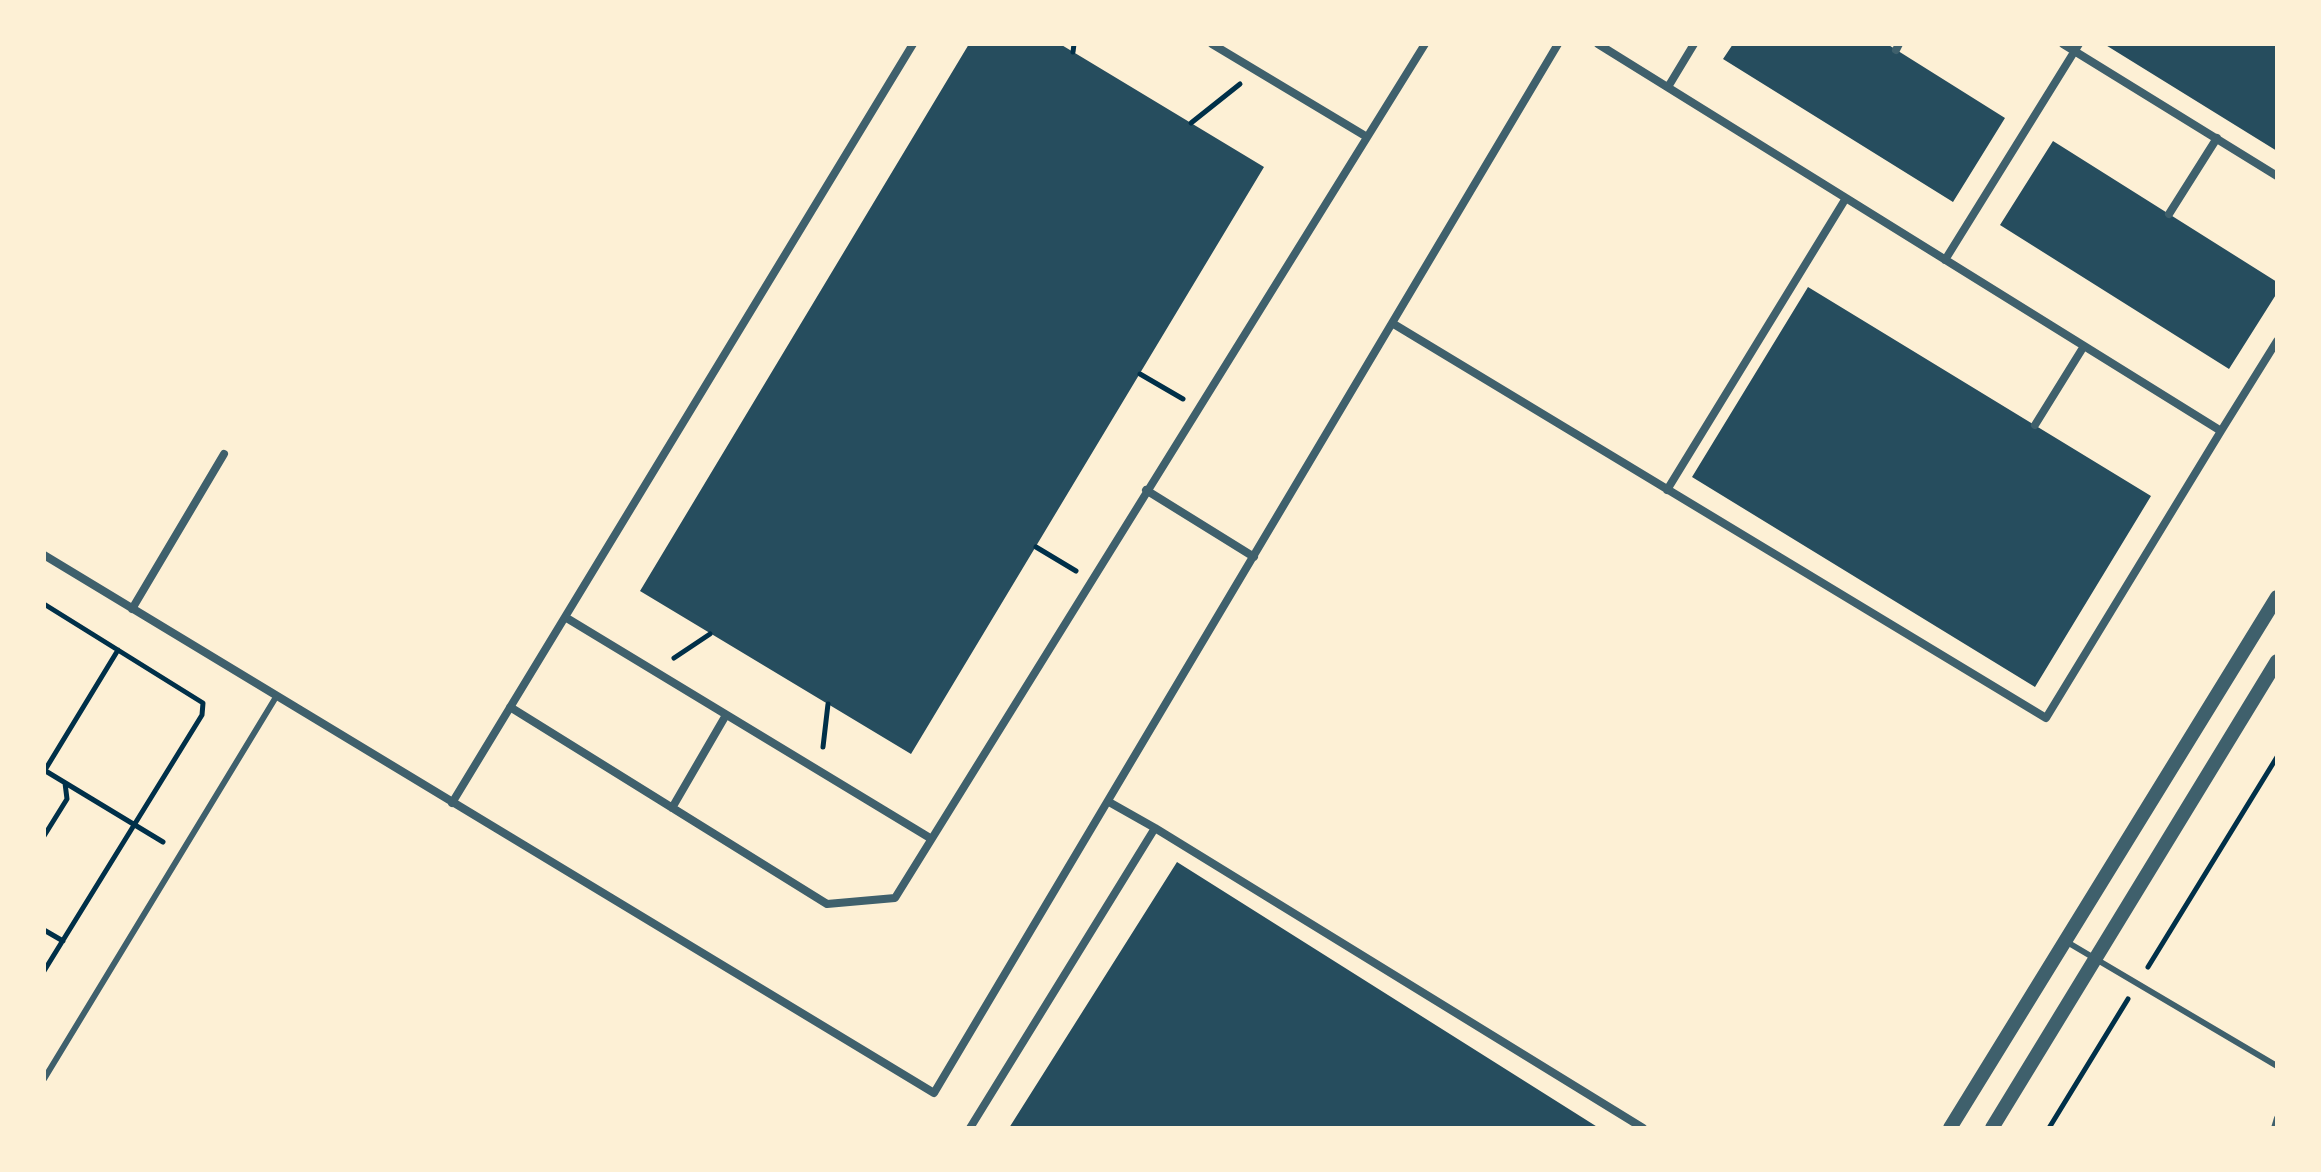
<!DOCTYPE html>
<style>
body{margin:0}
#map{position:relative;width:2321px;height:1172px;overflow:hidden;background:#fdf0d5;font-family:Poppins,sans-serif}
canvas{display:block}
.frame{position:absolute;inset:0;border:46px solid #fdf0d5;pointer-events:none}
</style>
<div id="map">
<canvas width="2321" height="1172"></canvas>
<div class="frame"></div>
</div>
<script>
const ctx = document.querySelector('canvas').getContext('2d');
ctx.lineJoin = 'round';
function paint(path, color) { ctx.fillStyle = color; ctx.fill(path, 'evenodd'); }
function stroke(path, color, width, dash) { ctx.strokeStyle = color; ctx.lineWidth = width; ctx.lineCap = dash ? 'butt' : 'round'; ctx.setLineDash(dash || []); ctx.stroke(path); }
paint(new Path2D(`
 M969,44H1060L1264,167L911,754L640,591Z
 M1733,44H1887L2005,118L1953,202L1723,59Z
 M2104,44H2277V151Z
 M2053,141L2277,282V293L2229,369L2000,225Z
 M1808,287L2151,496L2035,687L1692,477Z
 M1177,862L1599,1128H1009Z`), '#264d5e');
stroke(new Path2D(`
 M1073,52L1074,44
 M1191,123L1240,84
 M1140,374L1183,399
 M1036,547L1076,571
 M44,604L203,703L202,715L44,971
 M674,658L710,634
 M823,747L828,704
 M44,770L163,842
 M45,770L118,650
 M44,836L67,799L65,783
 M44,930L63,941
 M2148,967L2277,757
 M2049,1128L2128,999`), '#003049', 5);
stroke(new Path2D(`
 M2067,942L2277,1066
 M44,1079L276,697
 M2274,1128L2277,1118`), '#3f606c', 6);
stroke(new Path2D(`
 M1212,44L1367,137
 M1598,44L2221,431L2277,341
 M2063,44L2277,176
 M1896,50L1899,44
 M1668,87L1694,44
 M2169,214L2217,138
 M1945,260L2079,44
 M1392,323L2046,718L2221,431
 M2035,425L2084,346
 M1146,490L1254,557
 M1667,490L1846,198
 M44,555L934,1093L1558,44
 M132,609L224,454
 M565,617L930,838
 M510,707L827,904L895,898L1425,44
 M1109,802L1155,828
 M452,803L913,44
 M672,808L726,715
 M970,1128L1155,828L1643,1128`), '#3f606c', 8);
stroke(new Path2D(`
 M1950,1128L2277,597
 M1992,1128L2277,661`), '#3f606c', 14);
</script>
